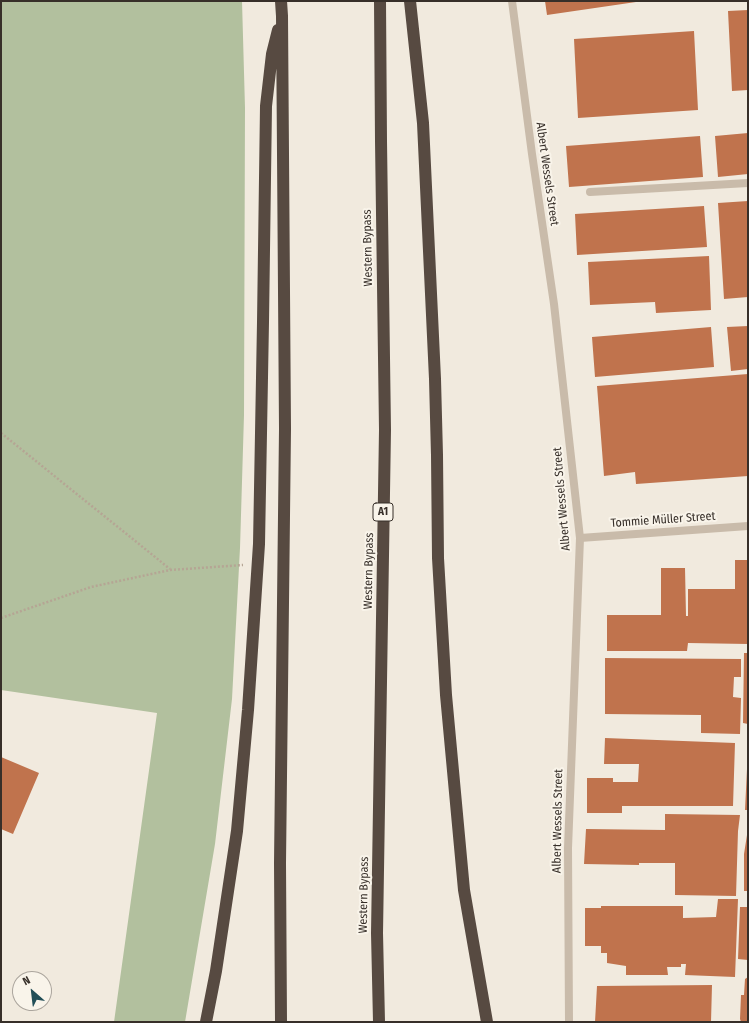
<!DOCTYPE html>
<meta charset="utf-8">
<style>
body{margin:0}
#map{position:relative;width:749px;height:1023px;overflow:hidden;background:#f1eade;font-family:"Fira Sans Condensed",sans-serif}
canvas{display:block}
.frame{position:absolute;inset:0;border:2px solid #372f29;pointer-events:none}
.north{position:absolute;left:12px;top:971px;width:40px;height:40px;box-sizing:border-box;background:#f9f4ea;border:1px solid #aba59d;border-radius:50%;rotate:332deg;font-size:11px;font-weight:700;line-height:16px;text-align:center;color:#372f29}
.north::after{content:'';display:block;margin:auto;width:14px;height:18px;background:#214e57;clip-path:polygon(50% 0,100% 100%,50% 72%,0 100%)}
</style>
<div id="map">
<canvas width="749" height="1023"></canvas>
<div class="frame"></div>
<div class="north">N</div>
</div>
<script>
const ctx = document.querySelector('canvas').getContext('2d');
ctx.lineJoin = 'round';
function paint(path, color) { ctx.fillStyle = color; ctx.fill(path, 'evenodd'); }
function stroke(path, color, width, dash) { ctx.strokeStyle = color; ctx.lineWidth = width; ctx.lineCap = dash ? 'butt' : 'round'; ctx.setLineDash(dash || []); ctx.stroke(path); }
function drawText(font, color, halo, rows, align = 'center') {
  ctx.font = font + ' "Fira Sans Condensed",sans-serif'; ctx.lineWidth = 4; ctx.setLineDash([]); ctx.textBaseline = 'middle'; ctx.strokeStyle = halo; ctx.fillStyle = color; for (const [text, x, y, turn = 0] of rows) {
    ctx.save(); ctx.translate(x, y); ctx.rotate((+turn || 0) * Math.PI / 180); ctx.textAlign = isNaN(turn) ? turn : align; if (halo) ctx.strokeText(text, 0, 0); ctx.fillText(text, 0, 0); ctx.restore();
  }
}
paint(new Path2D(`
 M1,1H242L245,108L244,415L240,548L232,699L215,844L185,1022H114L157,713L1,690Z`), '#b2c09e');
paint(new Path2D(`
 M545,1H636V2L547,15Z
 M748,10V90L732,91L728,11Z
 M694,31L698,110L578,118L574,39Z
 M748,133V174L718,177L715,136Z
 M700,136L703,177L569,187L566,146Z
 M748,201V297L724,299L718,203Z
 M704,206L707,247L577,255L575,214Z
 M709,256L711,310L656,313L655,302L590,305L588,262Z
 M748,326V369L731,371L727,327Z
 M711,327L714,367L595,377L592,337Z
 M748,374V476L636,484L635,472L604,476L597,386Z
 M735,560H748V644L688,643L687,651H607V615H661V568H685L686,616H688V589H735Z
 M744,653H748V724L743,723Z
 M605,658L741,659V677H734L733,697L741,698L740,734L701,733V715L605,714Z
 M605,738L735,743L733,806H622V813H587V778H613V782H638L639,764H604Z
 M1,757L39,773L13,834L1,829Z
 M747,769H748V810H745Z
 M665,814L740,815L738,831L736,896L675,895V863H639V865L584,864L586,829L665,830Z
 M747,835H748V891H744V854Z
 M718,899H738L735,977L685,975L686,964H681V967H667L668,975H626V966L607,963V953H601V946H585V908H601V906H683V918L716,917Z
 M740,907H748V960L738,959Z
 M748,977V1022H741L740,1019L741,995H744L745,979Z
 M712,985L711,1022H595L597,986Z`), '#c0734d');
stroke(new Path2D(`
 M1,433L170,569
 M1,618L91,587L170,570L243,565`), '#b5a594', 2.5, [2, 2]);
stroke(new Path2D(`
 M512,1L532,154L554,304L580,538L568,848L569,1022
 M590,192L748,183
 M580,538L748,526`), '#c9bbaa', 8);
stroke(new Path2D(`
 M410,1L423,123L435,379L437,455L438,558L446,695L464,890L487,1022
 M206,1022L216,971L237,831L248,710L259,544L263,322L266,106L272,54L278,30
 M281,1022L280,863L285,429L282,16L281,1
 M379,1022L377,933L385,430L381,141L380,1`), '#574a41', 12);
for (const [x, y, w] of [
 [383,512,20]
]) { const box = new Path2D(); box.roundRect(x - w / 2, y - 9, w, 18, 3); ctx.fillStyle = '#f9f4ea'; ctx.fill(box); stroke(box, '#372f29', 1); }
drawText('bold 11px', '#372f29', null, [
 ["A1",383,512]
]);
drawText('12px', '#372f29', '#f9f4ea', [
 ["Albert Wessels Street",547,174,82],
 ["Western Bypass",368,248,-91],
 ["Albert Wessels Street",562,499,-95],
 ["Tommie Müller Street",663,520,-4],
 ["Western Bypass",369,571,-89],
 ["Albert Wessels Street",558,821,-89],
 ["Western Bypass",364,895,-89]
]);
</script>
